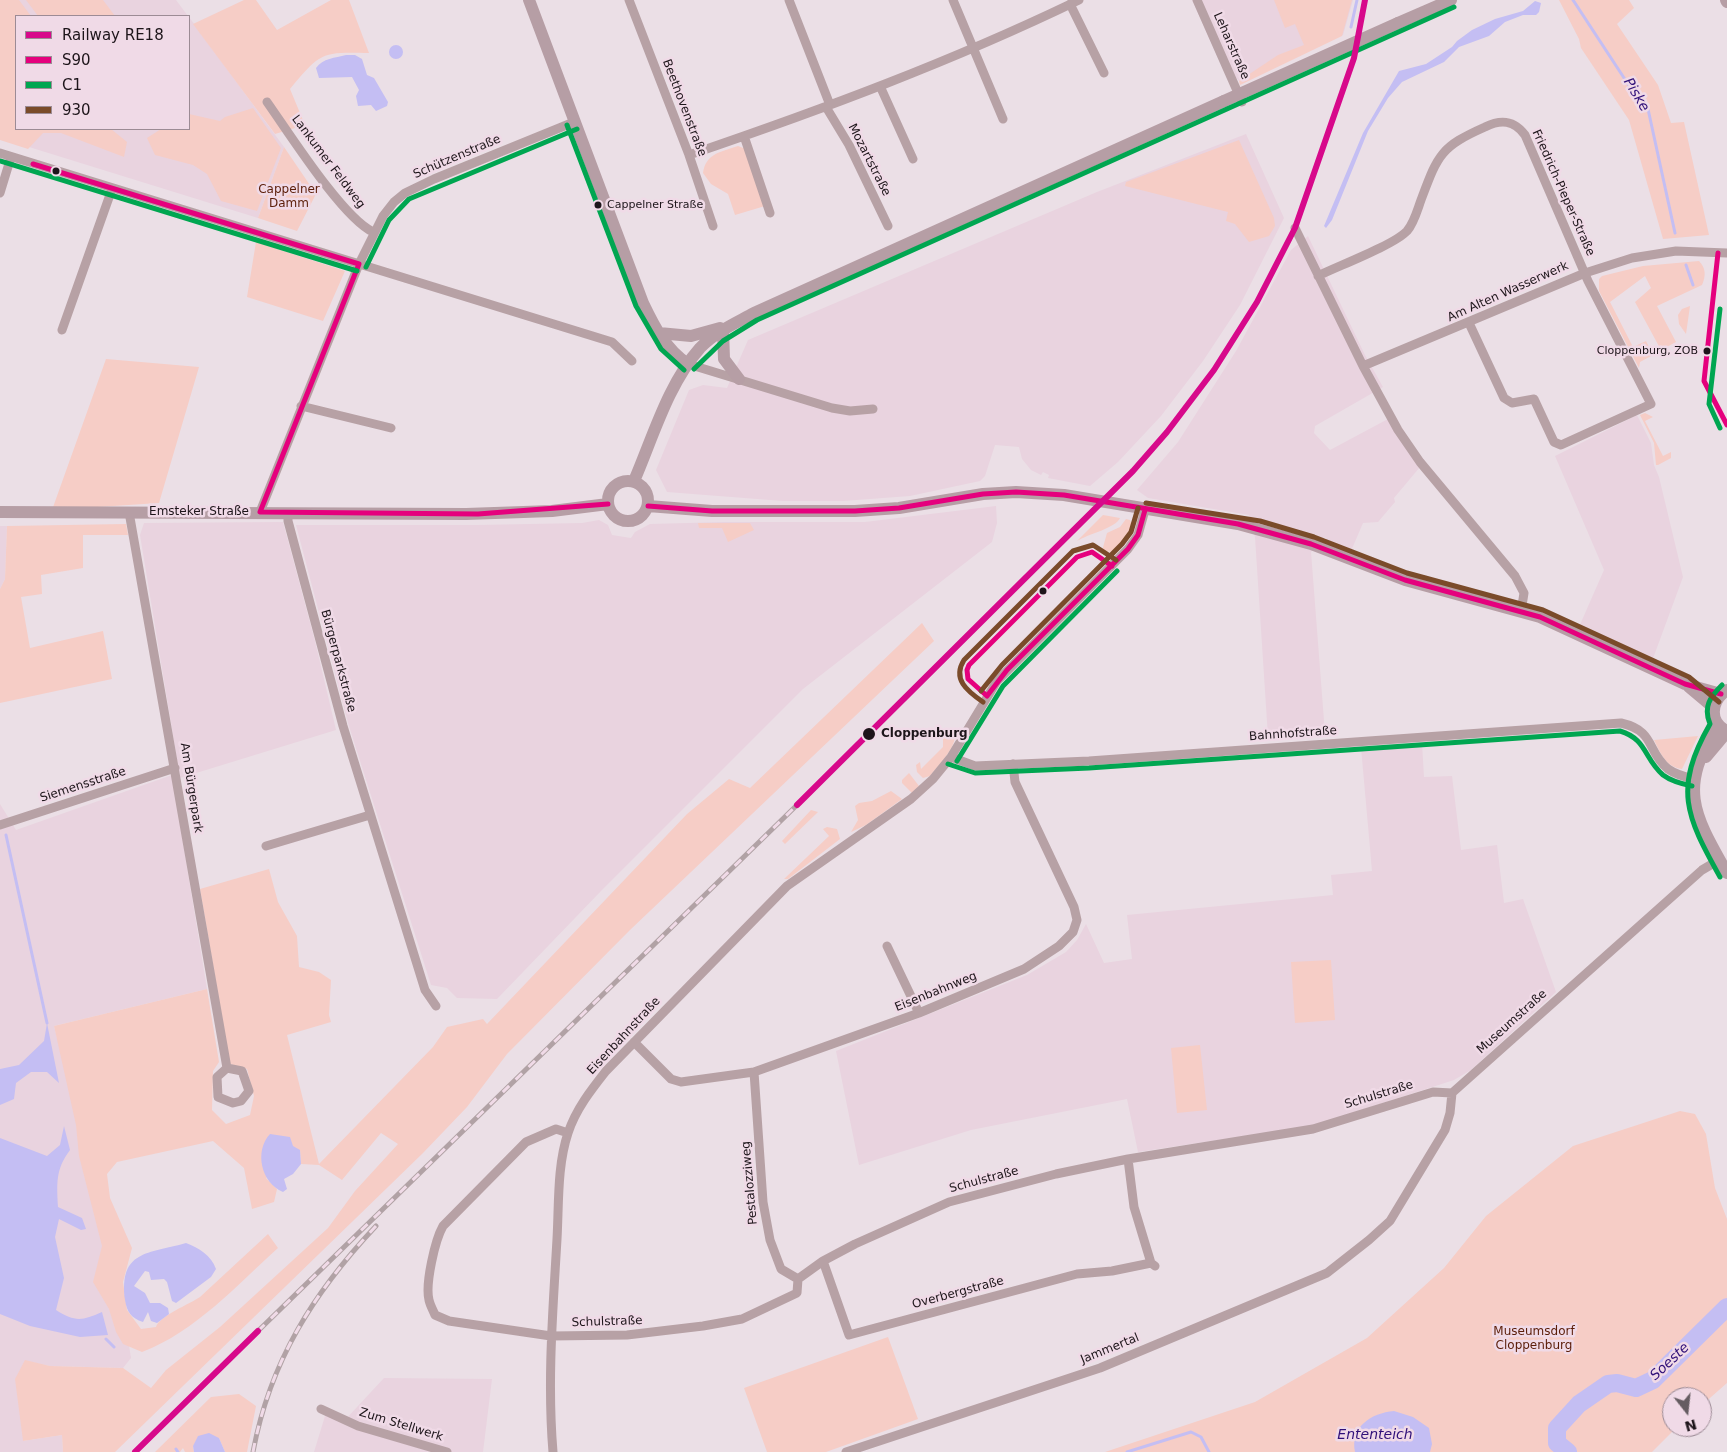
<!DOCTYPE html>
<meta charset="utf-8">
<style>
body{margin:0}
#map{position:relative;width:1727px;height:1452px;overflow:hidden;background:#ebdfe6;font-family:"DejaVu Sans",sans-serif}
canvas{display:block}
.legend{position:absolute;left:15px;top:15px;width:175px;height:115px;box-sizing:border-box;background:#f0dae7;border:1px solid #9c8b95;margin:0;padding:6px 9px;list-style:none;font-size:15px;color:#1d151a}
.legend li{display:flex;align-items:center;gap:10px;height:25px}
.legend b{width:25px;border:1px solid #9c8b95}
.north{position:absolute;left:1662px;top:1387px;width:50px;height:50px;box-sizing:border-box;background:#f0dae7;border:1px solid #9c8b95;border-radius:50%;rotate:164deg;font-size:14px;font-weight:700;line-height:20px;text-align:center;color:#1d151a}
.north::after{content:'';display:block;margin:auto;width:18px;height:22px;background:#655c61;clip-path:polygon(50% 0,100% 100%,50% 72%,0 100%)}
</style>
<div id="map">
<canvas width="1727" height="1452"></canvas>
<ul class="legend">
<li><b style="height:6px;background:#d7098b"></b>Railway RE18</li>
<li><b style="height:6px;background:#e5007d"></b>S90</li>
<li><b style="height:6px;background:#00a651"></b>C1</li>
<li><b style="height:6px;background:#7a4b2a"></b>930</li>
</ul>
<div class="north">N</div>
</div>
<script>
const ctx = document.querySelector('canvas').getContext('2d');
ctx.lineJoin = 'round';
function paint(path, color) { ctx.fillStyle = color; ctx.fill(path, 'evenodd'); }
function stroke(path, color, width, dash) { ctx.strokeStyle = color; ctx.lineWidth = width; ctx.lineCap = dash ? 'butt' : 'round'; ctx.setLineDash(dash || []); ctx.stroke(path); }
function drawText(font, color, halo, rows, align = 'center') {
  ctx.font = font + ' "DejaVu Sans",sans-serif'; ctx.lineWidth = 5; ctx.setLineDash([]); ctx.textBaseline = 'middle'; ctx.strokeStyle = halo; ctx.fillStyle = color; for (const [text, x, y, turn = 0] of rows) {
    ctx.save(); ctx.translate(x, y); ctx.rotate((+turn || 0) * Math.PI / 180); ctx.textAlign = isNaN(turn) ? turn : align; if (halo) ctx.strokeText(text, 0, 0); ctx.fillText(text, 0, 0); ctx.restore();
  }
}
paint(new Path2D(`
 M0,0H176L188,16H16V129H189V17L284,147L258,218L0,138Z
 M1192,0H1353L1343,35L1239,81L1218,58Z
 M1246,134L1284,218L1240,305L1203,361L1161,416L1118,462L1090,486L1048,478L1049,475L1043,472L1041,475L1031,470L1022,459L1019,447L995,445L985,476L980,481L910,496L843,501H783L667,492L656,470L689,390L703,385L727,388L748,340L1097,192Z
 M1308,236L1365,355L1383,387L1315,426L1314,433L1330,450L1388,419L1420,467L1394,498L1395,502L1378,522L1363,523L1351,551L1329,543L1325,537L1311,552L1325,734L1268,737L1255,537L1249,515L1148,498L1137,490L1178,442L1236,351L1291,250Z
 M1637,415L1651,443L1654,465L1659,477L1683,577L1648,672L1575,636L1604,570L1555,456Z
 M996,506L997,523L992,542L803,689L601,891L497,999L457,998L447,988L431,985L348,723L296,525H478L582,523L599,520L608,525L612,535L631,538L635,532L650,524L725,522H865Z
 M283,522L315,641L336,730L180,778L140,535L144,523Z
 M0,526H7L5,579L0,589Z
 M1422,743L1424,777L1452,776L1461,850L1497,845L1504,903L1523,899L1556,992L1471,1070L1454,1080L1312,1126L1138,1152L1127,1099L971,1130L859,1165L836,1051L1027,975L1066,952L1077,940L1086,924L1104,963L1132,959L1127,915L1333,895L1331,875L1372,871L1361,747Z
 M172,775L207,989L54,1026L113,1247L131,1358L123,1368L50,1366L25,1361L23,1441L62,1435L63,1452H0V804L16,830Z
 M384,1378L492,1379L483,1452H314L325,1416L344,1421Z`), '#e9d3df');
paint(new Path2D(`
 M0,0H19L31,16H16V129H111L127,142L124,157L61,133H43L28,149L0,140Z
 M26,0H103L115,16H38Z
 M244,0H256L277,30L331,0H349L369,53C321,52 321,52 290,89L305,125L275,134L193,24Z
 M1274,0H1352L1342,36L1240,85L1239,81L1278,55L1304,45L1295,24L1285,28Z
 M1559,0H1629L1634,8L1617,24L1658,85L1671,123L1684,122L1709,235L1663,239L1629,120L1581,48L1579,39Z
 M253,108L281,148L257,211L221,201L207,174L193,165L155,155L147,138L161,129H189V114L220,121L225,117Z
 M1239,140L1274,218L1275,226L1269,236L1249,242L1235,224L1226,221L1228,212L1125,186L1126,182Z
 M738,146L746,149L765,206L735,215L728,194L711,184L703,173C706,153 721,152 738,146Z
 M284,147L316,194L297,231L258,218Z
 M256,242L345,271L323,321L247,297Z
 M1699,261C1706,268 1706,276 1702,285L1657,306L1676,342L1661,350L1635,302L1651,288L1645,276L1610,302L1633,347L1646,341L1653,355L1640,362L1639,368L1599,291V279L1602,276L1643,266Z
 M1690,306L1686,334L1679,324L1678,315L1682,309Z
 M106,359L199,367L159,503L52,510Z
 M1645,413L1653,417L1645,421L1663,456L1671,452V458L1658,465H1656L1654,443L1640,415Z
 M1103,515L1120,518C1116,528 1088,534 1077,541Z
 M1126,519L1130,520L1133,528L1128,540L1113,552L1102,551L1107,533L1120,527Z
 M698,523H750L754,530L728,542L722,528H699Z
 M126,524L128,535H83V568L41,575L42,594L21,597L30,648L103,631L112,679L0,703V589L5,579L7,526Z
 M922,623L934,641L630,930L507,1054L467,1107L423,1153L115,1452H63L62,1435L23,1441L15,1379L25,1360L50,1366L123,1368L151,1388L166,1370L220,1327L328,1228L355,1191L398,1144L381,1133L342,1180L319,1165L301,1164L300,1150L266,1178L277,1189L274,1202L252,1209L244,1168L213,1141L117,1162L107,1174L110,1198L132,1248L123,1282L127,1310L141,1329L156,1327C159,1316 190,1304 200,1297L268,1234L278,1248C237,1285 195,1332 142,1352L123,1344L116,1332L109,1309L93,1282L102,1246L79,1156L76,1125L54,1026L207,989L219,1062L213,1071L212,1110L226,1124L250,1115L254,1096L247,1069L230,1064L200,889L269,869L278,902L297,936L299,967L319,972L331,980L329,1015L331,1022L287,1035L319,1164L433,1047L447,1027L483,1019L487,1024L687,814L729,779L750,788Z
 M950,732L955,733C957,747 938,766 930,776L923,778L917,772L916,765L920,762L921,769L943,747V738Z
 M1698,736L1682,769C1666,767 1661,754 1654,740Z
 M909,773L919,786L912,793L902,783V780Z
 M891,791L902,799L866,825L851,832L858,820L855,806L859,803L872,801Z
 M811,810L818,812L785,844L782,841Z
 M827,827L837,829L840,839L788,879H784L829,836L823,829Z
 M1331,960L1335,1020L1295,1023L1291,962Z
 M1200,1045L1207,1110L1177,1113L1171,1048Z
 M1680,1111L1695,1114L1706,1134L1715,1188L1727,1219V1383L1702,1405V1397H1672V1427H1677L1652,1452H1105L1255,1402L1367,1338L1444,1268L1486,1216L1573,1146Z
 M888,1337L918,1419L826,1452H767L744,1388Z
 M239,1394L256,1406L247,1452H225L219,1438L193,1446L194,1452H185L183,1448L180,1452H155L211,1397Z`), '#f6cdc6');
paint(new Path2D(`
 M1535,1L1541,3L1539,12L1536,15H1523L1505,22L1489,36L1459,47L1444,62L1402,82L1388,98L1368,131L1332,220L1326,228L1324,226L1363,133L1399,71L1426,64L1452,47L1457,41L1472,30L1495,19L1523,11Z
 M389 52a7 7 0 1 1 14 0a7 7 0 1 1-14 0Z
 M346,55H355L362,59L367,75L374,78L388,102L387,106L376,111L371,105L358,106L356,96L359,90L352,77L319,78L316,68C323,58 335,58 346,55Z
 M47,1023L59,1083L47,1072H31L16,1083L14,1099L0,1105V1069L19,1065L44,1041Z
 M64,1126L70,1150C55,1170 57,1184 58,1207L82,1218L86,1229L81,1230L59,1219L55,1237L64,1278L56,1310C75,1322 82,1321 102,1312L108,1335L80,1337L30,1326L0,1314V1138L47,1156L60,1145Z
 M270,1134L290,1137L293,1146L300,1150L301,1164L293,1174L284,1179L287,1189L283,1192C261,1183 254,1151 270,1134Z
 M186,1243C199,1248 211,1255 216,1269L211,1277L176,1303L172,1301L167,1282L164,1279L151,1280L149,1272L145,1271L134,1286L145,1293L150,1303H160L168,1308L169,1314L157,1323L151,1321L148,1312L143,1322C131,1318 127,1312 125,1300C119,1250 148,1254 186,1243Z
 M1394,1411L1413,1417L1429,1428L1432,1444L1430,1452H1355C1350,1427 1371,1413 1394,1411Z
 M209,1433L219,1438L225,1452H194L193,1446L198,1436Z`), '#c4bef3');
stroke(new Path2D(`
 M1573,0L1628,84L1648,109L1675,233
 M1351,27L1357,0
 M1686,265L1693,285
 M6,835L47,1023
 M106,1339L114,1347
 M176,1449L178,1452
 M1127,1452L1191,1432L1201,1437L1209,1452`), '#c4bef3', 3);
stroke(new Path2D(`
 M1568,1452L1557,1443V1428L1579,1404L1608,1384L1617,1383L1636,1388L1653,1380L1727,1307`), '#c4bef3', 18);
stroke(new Path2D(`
 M629,0L689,155L713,226
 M789,0L830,105
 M953,0L1003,119
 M1197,0L1242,102
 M1070,4L1104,73
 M880,86L913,159
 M267,102C289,133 342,217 373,232
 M826,107L849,145L888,226
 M744,136L770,213
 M0,153L612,342L632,361
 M689,155C821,110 953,61 1079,0
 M0,193L11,157
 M1295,228L1363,366L1398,430L1420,462L1515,576L1524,593L1521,612
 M1318,276C1338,266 1394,245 1407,231C1414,223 1417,211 1421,200C1438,155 1440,147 1485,127C1501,119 1514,120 1525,135L1588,281L1651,404L1561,445L1554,442L1534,399L1512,403L1504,398L1469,323
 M62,330L112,189
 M688,364L832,408L850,411L873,409
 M1363,366L1585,273L1632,258L1676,251L1727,253
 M301,406L391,428
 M129,512L227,1068L217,1077L218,1097L233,1103L241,1101L249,1091L242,1071L227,1068
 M260,512L359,264L383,216L394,202L405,193L434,179L574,122
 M288,513V521L343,726L425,990L436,1006
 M951,757L975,766L1089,761L1621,723C1656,731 1646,751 1668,769C1675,774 1685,777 1694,779
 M0,825L175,768
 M266,846L370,815
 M887,946L919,1013
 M634,1042L671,1079L681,1082L754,1072L919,1013L1024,969L1059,946L1073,932L1077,920L1074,907L1015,782L1013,764
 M754,1072L763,1202L770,1240L781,1269L798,1279
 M568,1133L556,1129L526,1142L443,1226C435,1240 425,1284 429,1300C430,1305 433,1310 435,1315L449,1321L551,1336L627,1335L703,1326L742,1319L797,1293L798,1279L823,1261L855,1244L949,1202L1056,1174L1128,1159L1313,1129L1433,1092L1452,1093
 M1128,1159L1134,1207L1151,1263L1155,1266
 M823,1261L849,1335L1077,1274L1112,1271L1151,1263
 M321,1409L358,1426L447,1452
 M553,1452C547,1381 553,1309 557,1239C559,1204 557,1166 568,1133C576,1109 591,1090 606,1071L787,886L911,799L933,779L951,757L997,681L1128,549L1138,535L1145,510
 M846,1452L1100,1368L1327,1273L1369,1240L1390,1221L1445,1130L1450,1113L1452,1093L1702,870L1719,860`), '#b7a1a5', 9);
stroke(new Path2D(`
 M529,0L643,303C654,326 666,350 688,364
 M1726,0L1727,2
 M1398,23L1451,0
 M723,330L724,359L739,379
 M659,333L691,336L720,328
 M608 501a20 20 0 1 1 40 0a20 20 0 1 1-40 0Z
 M634,481C653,437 668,384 700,348C715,332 736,323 754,313L1224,101
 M648,506L712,511H855L899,508L983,494L1016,492L1064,495L1238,524L1311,544L1405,580L1540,617L1685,684L1721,694
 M0,512L466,514L552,511L608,504
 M1689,687L1714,708
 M1727,690C1711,701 1708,722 1727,731
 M1718,725C1678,788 1693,813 1727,873
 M1706,757L1727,732`), '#b69ea5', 12);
const rail = new Path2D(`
 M258,1331L797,805
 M253,1452C270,1361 314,1292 376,1226`);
stroke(rail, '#b1a2a5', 5);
stroke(rail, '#f0dae7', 3, [9]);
stroke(new Path2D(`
 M1224,101L1398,23`), '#b69ea5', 12);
stroke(new Path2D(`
 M33,164L359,264
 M1718,253L1704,381L1727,425
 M648,506L712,511H855L899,508L983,494L1016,492L1064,495L1238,524L1311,544L1405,580L1540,617L1685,684L1721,694
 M260,512L478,514L608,504
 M260,512L359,264
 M987,696L1007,670L1128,549L1138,535L1145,510
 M987,696L968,679L967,670L969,665L1077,557L1092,552L1112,566`), '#e5007d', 5);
stroke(new Path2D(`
 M567,125L636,306L661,349L684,370
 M0,161L357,271
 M366,267L389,220L409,199L577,129
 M1720,309L1709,404L1720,428
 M694,369L723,341L757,320L1454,7
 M957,761L1003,686L1117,571
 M948,764L975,773L1089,768L1620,731C1647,739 1644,759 1663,775C1671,781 1682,784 1692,786
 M1720,877C1686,816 1673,789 1710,724C1703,707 1710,697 1722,685`), '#00a651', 5);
stroke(new Path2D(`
 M1146,503L1260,521L1314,537L1407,573L1543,610L1689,677L1719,702
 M981,691L1002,665L1122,544L1131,532L1138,508
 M983,702C967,691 952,679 964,660L1073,551L1093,545L1116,560`), '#7a4b2a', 5);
stroke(new Path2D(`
 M797,805L1133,471L1167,432L1214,370L1257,302L1295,228L1354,58L1365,0
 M135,1452L258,1331`), '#d7098b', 6);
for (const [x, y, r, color] of [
 [56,171,4.5,"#1d151a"],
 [598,205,4.5,"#1d151a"],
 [1707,351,4.5,"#1d151a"],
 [1043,591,4.5,"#1d151a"],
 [869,734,7,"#1d151a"]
]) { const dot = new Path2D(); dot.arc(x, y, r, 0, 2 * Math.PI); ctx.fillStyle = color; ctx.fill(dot); stroke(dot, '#f0dae7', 2); }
drawText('11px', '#1d151a', '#f0dae7', [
 ["Cappelner Straße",607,205],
 ["Cloppenburg, ZOB",1698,351,"right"]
], 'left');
drawText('12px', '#1d151a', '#f0dae7', [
 ["Leharstraße",1231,46,66],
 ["Beethovenstraße",684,108,69],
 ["Schützenstraße",457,157,-23],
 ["Mozartstraße",869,160,63],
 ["Lankumer Feldweg",328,162,53],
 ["Friedrich-Pieper-Straße",1563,193,66],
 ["Am Alten Wasserwerk",1508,292,-24],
 ["Emsteker Straße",199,512],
 ["Bürgerparkstraße",338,661,75],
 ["Bahnhofstraße",1293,734,-4],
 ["Siemensstraße",83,785,-18],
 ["Am Bürgerpark",191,788,81],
 ["Eisenbahnweg",936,992,-22],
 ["Museumstraße",1512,1022,-42],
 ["Eisenbahnstraße",624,1036,-47],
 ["Schulstraße",1379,1095,-17],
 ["Schulstraße",984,1180,-15],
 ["Pestalozziweg",750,1183,-95],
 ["Overbergstraße",958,1293,-15],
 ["Schulstraße",607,1322,-2],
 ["Jammertal",1110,1349,-22],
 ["Zum Stellwerk",401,1425,17]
]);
drawText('12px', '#5b1d08', '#f0dae7', [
 ["Cappelner",289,190],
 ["Damm",289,204],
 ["Museumsdorf",1534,1332],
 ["Cloppenburg",1534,1346]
]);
drawText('bold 12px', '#1d151a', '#f0dae7', [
 ["Cloppenburg",881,734]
], 'left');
drawText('italic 14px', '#301079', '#f0dae7', [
 ["Piske",1636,95,59],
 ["Soeste",1670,1362,-43],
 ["Ententeich",1375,1435]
]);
</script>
